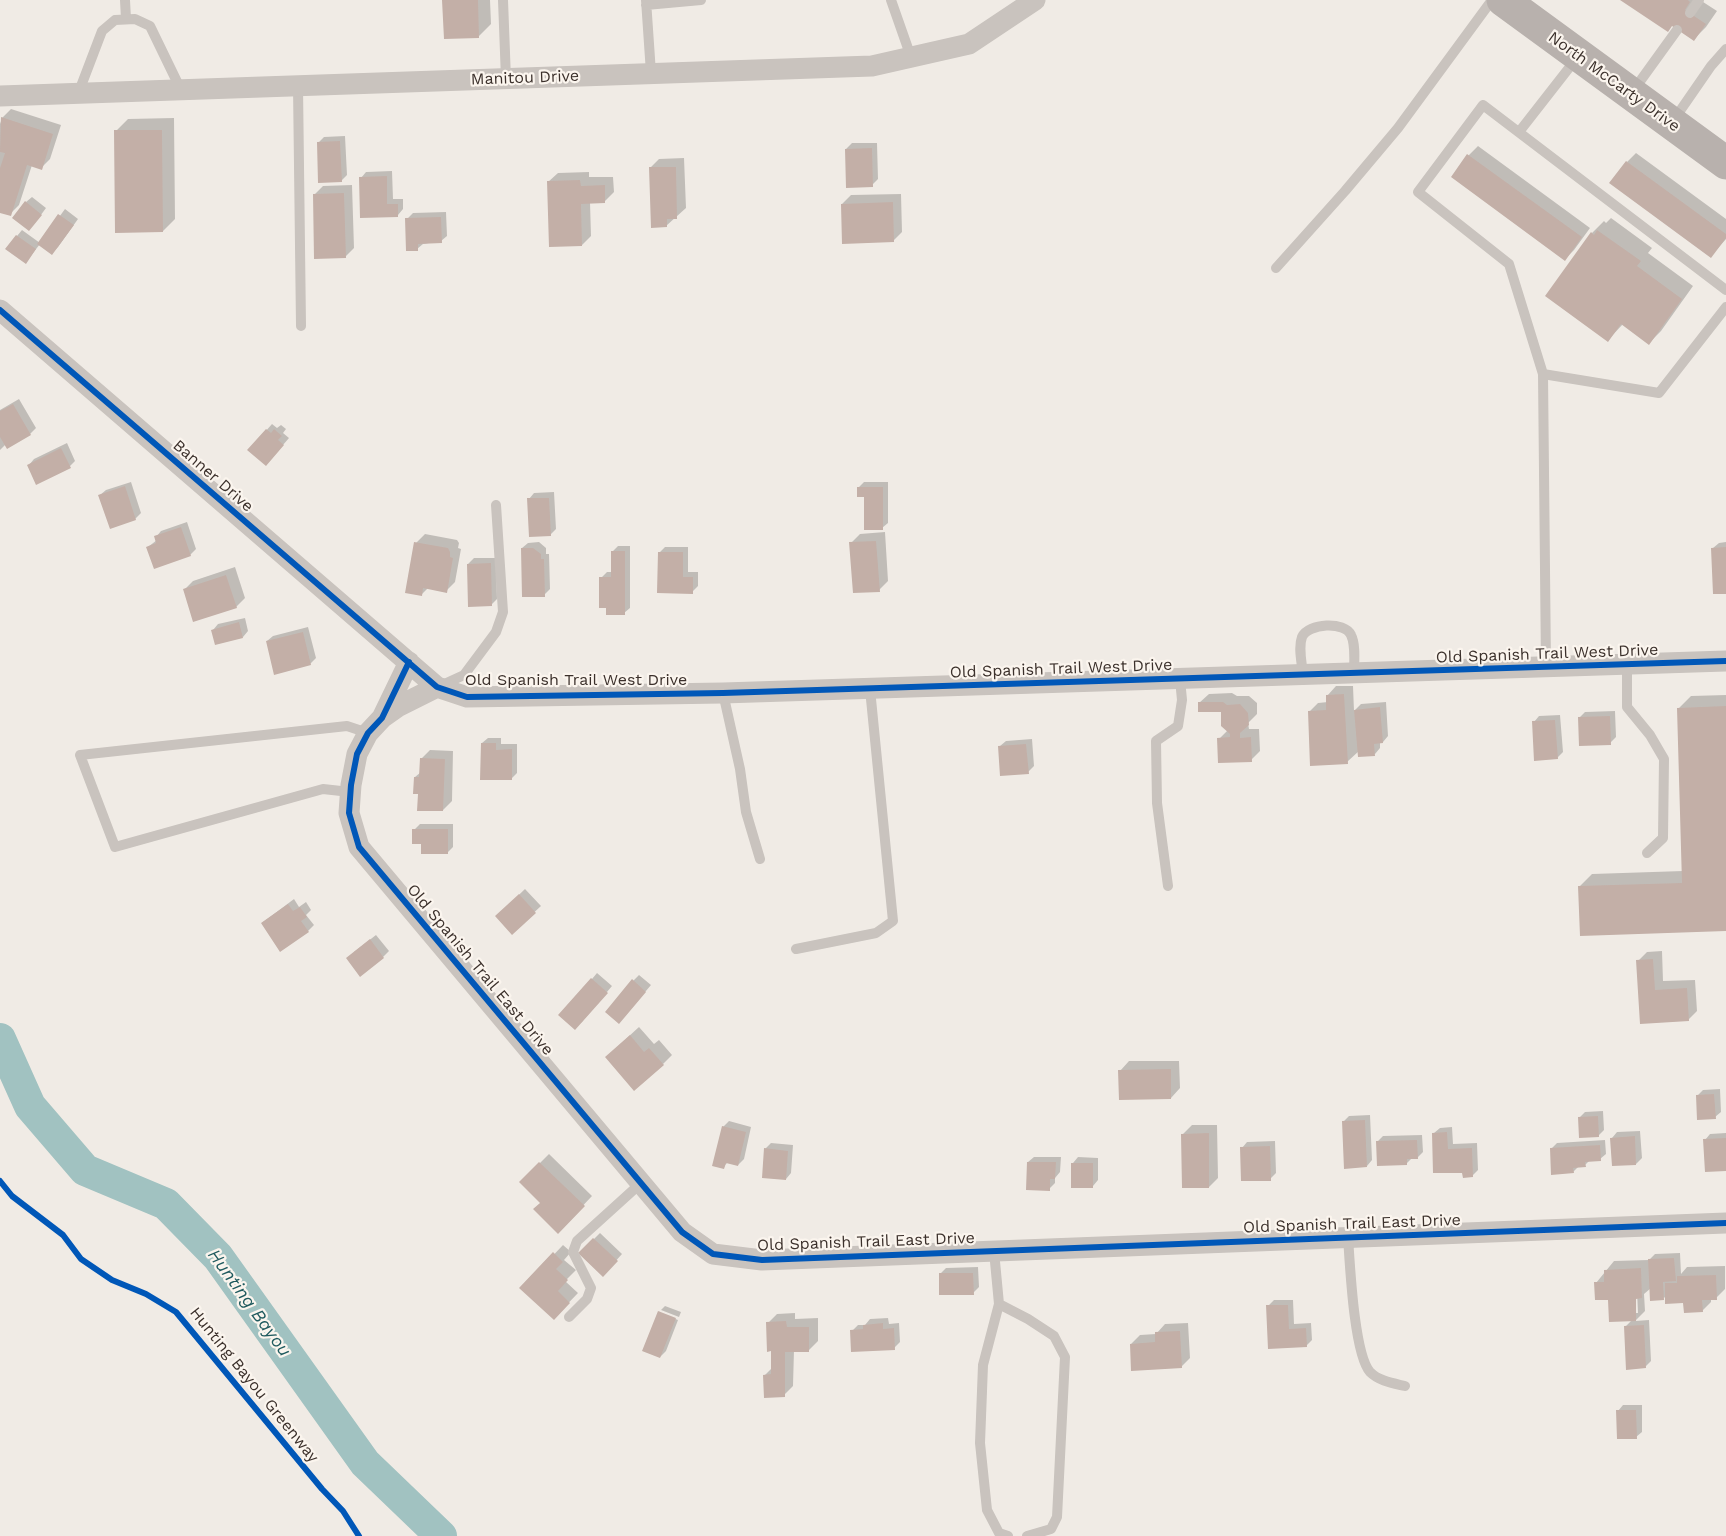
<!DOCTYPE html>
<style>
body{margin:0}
canvas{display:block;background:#f0ebe5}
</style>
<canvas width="1726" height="1536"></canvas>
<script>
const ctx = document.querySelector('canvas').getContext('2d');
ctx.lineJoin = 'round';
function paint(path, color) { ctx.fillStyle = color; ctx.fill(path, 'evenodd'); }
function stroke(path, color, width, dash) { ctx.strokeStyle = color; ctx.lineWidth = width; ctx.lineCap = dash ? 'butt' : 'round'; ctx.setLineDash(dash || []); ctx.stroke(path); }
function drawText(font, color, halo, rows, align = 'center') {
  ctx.font = font + ' "Work Sans",sans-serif'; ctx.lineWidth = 4.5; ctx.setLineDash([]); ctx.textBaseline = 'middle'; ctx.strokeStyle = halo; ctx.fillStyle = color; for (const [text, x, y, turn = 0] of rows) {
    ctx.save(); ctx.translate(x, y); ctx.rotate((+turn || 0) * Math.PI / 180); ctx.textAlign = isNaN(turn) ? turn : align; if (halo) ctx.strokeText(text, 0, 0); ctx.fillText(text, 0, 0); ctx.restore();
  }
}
paint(new Path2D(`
 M444,0H490L491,24L479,36Z
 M1623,0H1700L1717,11L1706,27L1694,39L1672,25Z
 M11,109L61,125L50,159L41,168L32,165L19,205L10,214L0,211V124L2,118Z
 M174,118L175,219L163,231L116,131L128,119Z
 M345,136L347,175L341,181L318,143L324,137Z
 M852,143H877L878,179L872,185L846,149Z
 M1478,146L1590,228L1574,250L1565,259L1453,177L1469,155Z
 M1636,153L1726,219V239L1711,256L1627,162Z
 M684,158L686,208L666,226L650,168L659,159Z
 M392,171L393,199H403V209L398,215L361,178L366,172Z
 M589,172V177H613L614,192L605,201L590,202L591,236L582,245L548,182L558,173Z
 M352,185L354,248L345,257L314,195L323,186Z
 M901,194L902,232L893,241L842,204L851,195Z
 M32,197L46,208L35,223L26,202Z
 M65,209L78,219L58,247L52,253L40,244L26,262L17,236L22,230L40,243Z
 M446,212L447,236L441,241L423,244L417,249L407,219L413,213Z
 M1611,218L1652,248L1648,253L1693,286L1661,331L1649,343L1623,324L1608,340L1592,233L1604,221L1606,223Z
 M19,399L36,428L30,434L8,447L6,444L0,450V410Z
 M272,424L277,428L281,425L286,429L283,433L289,438L271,459L249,450Z
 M67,443L75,461L70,466L29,465L34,459Z
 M131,482L141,513L135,519L100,495L106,490Z
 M864,482H888V523L882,528L866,495L858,488Z
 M554,492L556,529L550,535L529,499L534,493Z
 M187,522L196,549L190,555L148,547L157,540L156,537L161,531Z
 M885,532L888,581L879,590L851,543L860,534Z
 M425,534L457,540L459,543L458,548L461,549L455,582L446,591L428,588L421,595L416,543Z
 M539,542L546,548V554H549L550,589L544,595L522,548L528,543Z
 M1726,542V592L1713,548L1719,543Z
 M618,546H630V608L624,613L607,607L601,578L607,572H612V552Z
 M665,547H688V572H698V586L692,592L659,553Z
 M474,558H496L497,599L491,605L468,564Z
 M235,567L245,598L236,607L184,590L193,581Z
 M245,618L248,631L243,637L213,630L218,624Z
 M308,627L316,658L310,664L267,641L273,636Z
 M1336,686H1353L1354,711L1361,704L1386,702L1388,736L1383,742H1380V748L1375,754L1359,751L1347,762L1309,712L1318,703L1328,702L1327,696Z
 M1232,693L1237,696H1249L1257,703V714L1248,723L1249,729H1259L1260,751L1251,760L1219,739L1228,730L1222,710L1199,703L1209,694Z
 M1726,695V930L1580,886L1592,874L1683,871L1678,709L1691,696Z
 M1615,711L1616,737L1610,743L1580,717L1585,712Z
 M1560,715L1563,752L1557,758L1534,722L1539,716Z
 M488,738H501V744H517V773L511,779L482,743Z
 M1032,739L1034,766L1028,772L1000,746L1006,741Z
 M430,750L453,751L452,801L443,810L419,793L415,777L421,772V759Z
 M420,824H453V847L448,852L423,842L414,830Z
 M525,889L541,906L512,933L497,916Z
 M294,899L299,907L306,902L311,910L306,915L314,925L308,931L262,923Z
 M376,935L389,951L383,957L354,952Z
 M1662,951L1663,981L1695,980L1697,1011L1688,1020L1641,1022L1638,961L1647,952Z
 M597,973L612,986L581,1023L592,979Z
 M639,975L651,985L625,1016L633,981Z
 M639,1027L654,1044L659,1040L672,1055L663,1064L616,1048Z
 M1129,1061H1179L1180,1088L1171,1098L1120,1071Z
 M1720,1089L1721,1112L1715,1117L1697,1096L1703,1090Z
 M1603,1111L1604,1130L1598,1136L1579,1118L1585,1112Z
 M1370,1115L1372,1160L1367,1166L1343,1122L1349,1116Z
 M729,1121L751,1127L744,1159L738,1165L728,1162L723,1167V1127Z
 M1192,1125H1217L1218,1178L1209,1187L1183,1134Z
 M1452,1127L1453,1144L1477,1143L1478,1170L1472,1176L1464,1171L1434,1133L1440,1128Z
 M1640,1131L1642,1158L1636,1164L1612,1138L1617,1132Z
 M1726,1133V1168L1705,1140L1710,1134Z
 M1422,1135L1423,1152L1417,1158H1412L1407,1163L1377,1142L1383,1136Z
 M1605,1140L1606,1154L1600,1159L1590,1160L1585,1165L1579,1166L1573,1172L1551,1149L1557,1143Z
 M1275,1141L1276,1173L1270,1179L1242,1148L1247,1142Z
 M771,1143L793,1145L791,1173L786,1179L765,1149Z
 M549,1154L592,1196L558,1232L542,1203L521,1182Z
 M1034,1157H1061L1060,1172L1055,1178V1183L1049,1189L1028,1162Z
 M1078,1157L1098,1158V1180L1093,1186L1073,1163Z
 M600,1233L622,1254L603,1275L580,1253Z
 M563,1245L571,1252L564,1260L576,1270L565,1281L578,1293L554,1318L522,1288Z
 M1680,1253L1681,1274L1687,1267L1725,1266V1289L1716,1298H1711V1302L1702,1311L1685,1302L1666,1296L1664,1298L1651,1288L1644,1294L1645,1311L1635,1321L1649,1320L1651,1361L1645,1367L1625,1327L1632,1320L1596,1283L1614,1261L1649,1260L1655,1254ZM1634,1291H1637L1638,1313H1635Z
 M978,1267L979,1287L973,1293L940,1274L946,1268Z
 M1274,1300H1293L1294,1324L1311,1323L1312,1340L1306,1346L1269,1347L1268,1306Z
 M665,1306L681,1312L679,1317L661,1310Z
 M660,1311V1313L678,1320L666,1351L660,1357L644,1350Z
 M795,1313V1319L818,1318V1341L809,1350H794L793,1386L784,1395L765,1375L773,1367L772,1350L768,1323L777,1314Z
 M888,1318L889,1324L899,1323L900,1342L894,1348L852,1331L858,1325H865L870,1319Z
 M1188,1323L1190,1358L1181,1367L1131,1344L1140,1335L1156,1334L1165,1324Z
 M1623,1405H1642V1432L1636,1437L1618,1411Z`), '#0003');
stroke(new Path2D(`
 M0,1039L30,1106L85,1170L166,1204L218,1257L365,1463L441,1536`), '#a1c2c1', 32);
paint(new Path2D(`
 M442,0H478L479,38L444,39Z
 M1620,0H1688L1690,2L1685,10L1706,24L1694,41L1672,26L1668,32Z
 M1,117L53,134L42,170L27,165L11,216L0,213V168L5,153L0,152Z
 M114,130H162L163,232L115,233Z
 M340,141L342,182L318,183L317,142Z
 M872,148L873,187L846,188L845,149Z
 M1467,154L1582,237L1565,261L1451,177Z
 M1626,161L1726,234V238L1711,258L1609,183Z
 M649,167H676L677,219H667V227L651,228Z
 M387,176V204H398V217L360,218L359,177Z
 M580,180L581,186L605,185V203L581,204L582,246L549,247L547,181Z
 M344,193L346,258L314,259L313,194Z
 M25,201L42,215L29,231L12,218Z
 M893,202L894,242L842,244L841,204Z
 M58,214L74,225L52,255L37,244Z
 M441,217L442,243L418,244V251H406L405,218Z
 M1597,230L1641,261L1637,266L1682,299L1649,345L1621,324L1608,342L1545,296L1591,232L1594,235Z
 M16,235L36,249L26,264L5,249Z
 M13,404L31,435L7,449L0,437V411Z
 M266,429L271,433L274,429L282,436L278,440L284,445L266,466L247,450Z
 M61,448L71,468L36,485L27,465Z
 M125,486L136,520L110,529L98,495Z
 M857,487H883V530H864V497H857Z
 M527,498H549L551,536L529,537Z
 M181,527L191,556L154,569L146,547L156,543L154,536Z
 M876,541L880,592L853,593L849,542Z
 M414,542L448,548L450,552V557L453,558L447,593L423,588L422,596L405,593Z
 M1726,547V594H1713L1711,548Z
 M521,548H533L541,554V559H544L545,597H522Z
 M611,551H625V615H606V608H599V577H611Z
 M658,552H683V577H693V594L657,593Z
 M491,563L492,606L468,607L467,564Z
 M226,575L237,608L193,622L183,589Z
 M239,622L243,638L215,645L211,630Z
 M303,632L311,665L274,675L266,641Z
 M1344,694L1348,764L1310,766L1308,711L1326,710V695Z
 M1198,702H1223L1227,705L1240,704L1248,713L1249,725L1240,733V738L1251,737L1252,762L1218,763L1217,738L1230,737V734L1221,726V712H1198Z
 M1726,706V931L1580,936L1578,886L1682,883L1677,708Z
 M1380,707L1383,743L1374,744L1375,756L1358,757L1354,710Z
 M1610,716L1611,745L1579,746L1578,717Z
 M1555,720L1558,759L1534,761L1532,721Z
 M481,743H496V750L512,749V780H480Z
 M1026,744L1029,774L1000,776L998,746Z
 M420,758L445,759L443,811H417L418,794H413L414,777H419Z
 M412,829H448V854H421V844H412Z
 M519,894L536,913L512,935L495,916Z
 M288,904L293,911L300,907L307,917L301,921L309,932L280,952L261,923Z
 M370,939L384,958L360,977L346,958Z
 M1653,959L1655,990L1687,988L1689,1021L1640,1024L1636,960Z
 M591,978L608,993L575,1030L558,1015Z
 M632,979L646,992L619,1024L605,1012Z
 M630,1035L644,1052L649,1048L664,1065L634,1091L605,1057Z
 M1171,1069V1099L1119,1100L1118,1070Z
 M1714,1094L1716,1119L1697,1120L1696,1095Z
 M1598,1116L1599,1137L1579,1138L1578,1117Z
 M1365,1120L1367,1167L1344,1169L1342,1121Z
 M722,1126L746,1132L738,1166L726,1163L724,1169L712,1166Z
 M1447,1132L1448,1149L1472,1148L1473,1177L1463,1178L1462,1173H1433L1432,1133Z
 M1209,1133V1188H1182L1181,1134Z
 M1635,1136L1636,1165L1612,1166L1610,1138Z
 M1726,1138V1171L1705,1172L1703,1139Z
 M1417,1140L1418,1159H1407V1165L1377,1166L1376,1141Z
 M1600,1145L1601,1161L1585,1162L1586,1167L1573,1168L1574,1173L1551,1175L1550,1148Z
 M1270,1146L1271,1181H1241L1240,1147Z
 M764,1148L788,1151L786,1180L762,1178Z
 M539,1162L585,1206L558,1234L533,1209L540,1203L519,1182Z
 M1027,1162H1056L1055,1179H1050V1191L1026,1190Z
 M1071,1163H1093V1188H1071Z
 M593,1238L618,1261L603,1277L578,1253Z
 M553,1252L563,1262L556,1269L568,1280L558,1291L570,1303L554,1320L519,1288Z
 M1674,1258L1676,1281L1663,1282L1664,1300L1650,1301L1648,1259Z
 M1641,1268L1642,1298L1636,1299V1321L1609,1322L1608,1300H1595L1594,1282H1604V1270Z
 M939,1273H973L974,1295H939Z
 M1716,1275L1717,1300H1702L1703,1312L1684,1313L1683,1303L1665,1304V1283H1677V1276Z
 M1266,1305H1288L1289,1329L1306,1328L1307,1347L1268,1349Z
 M658,1311L676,1318L660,1358L642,1351Z
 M786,1321L787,1327H809V1352H785V1397L764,1398L763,1375L771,1374V1351L767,1352L766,1322Z
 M883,1323V1329L894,1328L895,1350L851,1352L850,1330L863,1329V1325Z
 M1644,1325L1646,1368L1626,1370L1624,1326Z
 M1180,1331L1182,1368L1131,1371L1130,1344L1155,1342V1332Z
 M1616,1410H1636L1637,1439H1617Z`), '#c3afa7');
stroke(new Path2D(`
 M125,0L126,19
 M503,0L506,79
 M646,0L651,73
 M891,0L911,57
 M646,5L701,0
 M1690,13L1699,0
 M298,86L301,326
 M1633,91L1677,30
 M78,94L102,31L115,20L135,19L150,26L181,90
 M1673,121L1711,66L1726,49
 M1519,132L1576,59
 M1276,268L1345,191L1398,128L1492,0
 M1543,374L1509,264L1418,192L1483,105L1726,290
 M1627,664V707L1650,735L1664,759L1663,838L1647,853
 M1546,667L1543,374L1659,393L1726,307
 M1303,675C1302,663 1298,648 1302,637C1308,623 1345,621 1351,635C1356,645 1354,662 1354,673
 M440,686L464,675L496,632L503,612L496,505
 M723,693L740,769L746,812L760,859
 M350,792L323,789L115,847L80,755L347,726L368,733
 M1168,886L1157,803L1156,741L1178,726L1182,700L1180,679
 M796,949L876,933L893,921L870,689
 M1348,1237C1350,1265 1354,1354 1370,1372C1379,1381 1392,1383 1405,1386
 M994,1251L999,1304L983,1365L980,1443L987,1510L999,1533L1008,1536
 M999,1304L1028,1319L1054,1336L1065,1357L1057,1517L1051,1529L1027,1536
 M569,1317L587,1299L591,1288L573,1252L577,1241L641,1183`), '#c9c3be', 10);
stroke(new Path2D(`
 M0,96L872,66L969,44L1035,0
 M0,310L437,687L467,697L723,693L1726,661
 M409,662L382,718L368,733L357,754L351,785L349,813L359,847L682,1232L713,1254L762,1260L1726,1223
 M382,718L399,706L437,687`), '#c9c3be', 21);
stroke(new Path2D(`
 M1503,0L1726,163`), '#b8b1ad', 33);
stroke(new Path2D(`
 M0,310L437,687L467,697L723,693L1726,661
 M409,662L382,718L368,733L357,754L351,785L349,813L359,847L682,1232L713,1254L762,1260L1726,1223
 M0,1181L12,1196L63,1235L81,1259L112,1280L146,1294L176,1312L322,1489L343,1511L359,1536`), '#0057b8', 6);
drawText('16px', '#3b302b', '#fbf5ee', [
 ["Manitou Drive",525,78,-2],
 ["North McCarty Drive",1614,82,36],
 ["Banner Drive",213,476,41],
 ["Old Spanish Trail West Drive",1547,654,-2],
 ["Old Spanish Trail West Drive",1061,669,-2],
 ["Old Spanish Trail West Drive",576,680],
 ["Old Spanish Trail East Drive",480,970,50],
 ["Old Spanish Trail East Drive",1352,1224,-2],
 ["Old Spanish Trail East Drive",866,1242,-2],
 ["Hunting Bayou Greenway",254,1385,51]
]);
drawText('italic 18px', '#1f5a5e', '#fbf5ee', [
 ["Hunting Bayou",249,1303,54]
]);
</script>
